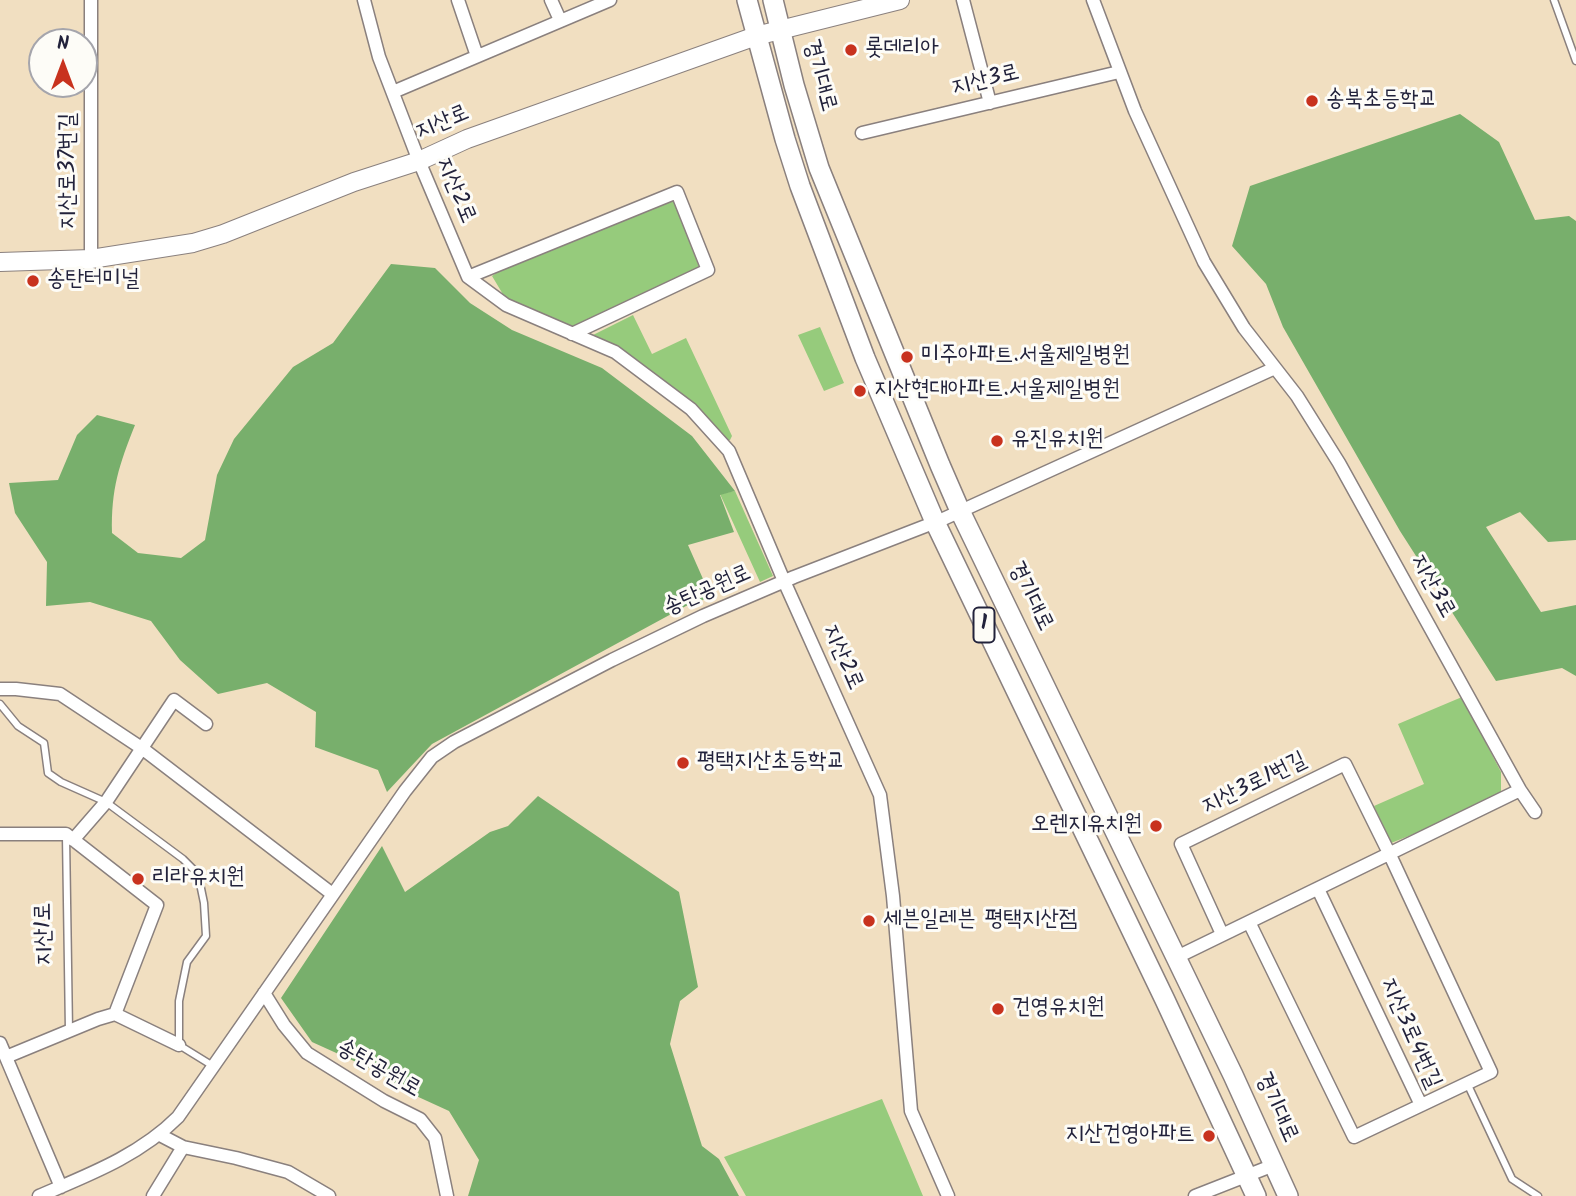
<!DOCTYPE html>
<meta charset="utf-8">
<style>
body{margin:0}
#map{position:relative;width:1576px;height:1196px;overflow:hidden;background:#f1dfc1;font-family:Kalam,sans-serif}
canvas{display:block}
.north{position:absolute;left:28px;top:28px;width:70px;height:70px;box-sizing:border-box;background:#fdfcf7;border:2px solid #a5a5ac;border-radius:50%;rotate:0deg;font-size:19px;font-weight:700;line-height:28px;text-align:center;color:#22223b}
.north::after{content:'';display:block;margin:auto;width:24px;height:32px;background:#c8321e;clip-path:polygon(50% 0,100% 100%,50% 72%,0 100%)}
</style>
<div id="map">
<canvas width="1576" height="1196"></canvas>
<div class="north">N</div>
</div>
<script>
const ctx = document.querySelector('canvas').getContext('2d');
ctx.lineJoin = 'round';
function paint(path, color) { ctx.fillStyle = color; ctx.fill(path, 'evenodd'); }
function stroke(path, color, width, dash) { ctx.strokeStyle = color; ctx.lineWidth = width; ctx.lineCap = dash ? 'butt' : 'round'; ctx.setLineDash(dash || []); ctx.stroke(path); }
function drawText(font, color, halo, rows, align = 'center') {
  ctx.font = font + ' Kalam,"Poor Story",sans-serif'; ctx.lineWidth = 6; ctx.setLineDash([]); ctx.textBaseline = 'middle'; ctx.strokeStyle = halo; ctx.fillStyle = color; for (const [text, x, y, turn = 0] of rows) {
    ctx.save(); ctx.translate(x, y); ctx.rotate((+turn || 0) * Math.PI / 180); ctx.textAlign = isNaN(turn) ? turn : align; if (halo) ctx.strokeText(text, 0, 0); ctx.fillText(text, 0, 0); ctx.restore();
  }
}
paint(new Path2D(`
 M673,200L700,269L567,329L504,296L492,276L505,267Z
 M633,315L652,354L686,338L732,436L730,440H724L681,397L585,339Z
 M820,327L844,383L824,391L798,335Z
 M735,491L773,576L760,582L720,494Z
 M1462,697L1501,772V800L1391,843L1374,806L1424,784L1398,724Z
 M882,1099L923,1196H746L724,1157Z`), '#96cb7c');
paint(new Path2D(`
 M1460,114L1499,142L1535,220L1569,216L1576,221V540L1548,542L1520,512L1486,527L1541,612L1576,605V676L1562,668L1496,681L1400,531L1283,327L1266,284L1232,246L1250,186Z
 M391,264L435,268L470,303L512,330L602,368L692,436L735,491L720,495L734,532L688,545L711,597L686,606L432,744L387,792L378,770L315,747L316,712L267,683L218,694L180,660L151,621L90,602L46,606L47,562L15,513L9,483L58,480L77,435L97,415L135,425C119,465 111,489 112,533L138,553L181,558L205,540L217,475L234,439L293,367L333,343Z
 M538,796L679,892L698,987L680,1001L670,1044L702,1146L719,1159L739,1196H468L479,1160L449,1111L414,1095L376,1071L312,1042L281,998L382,846L405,892L490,832L508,826Z`), '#78af6c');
const lane = new Path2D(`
 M1554,0L1576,61
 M0,704L18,726L44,743L48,773L61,782L106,802L183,859L198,874L204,903L206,936L187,962L179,1001V1045L213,1066
 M66,836L69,1031
 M1467,1083L1512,1179L1538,1196`);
const street = new Path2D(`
 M364,0L379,57L419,161L468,277L506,305L615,352L691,409L729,451L784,581L880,795L893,896L911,1111L948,1196
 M458,0L477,56
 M551,0L560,20
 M963,0L990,103
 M1093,0L1135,111L1204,262L1244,328L1297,396L1339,463L1520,790L1535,812
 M393,92L610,0
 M862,133L1119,72
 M91,259V0
 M468,277L677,192L708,270L572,334
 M0,689H16L60,694L143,749L331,893
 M0,834H66L157,905L115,1014L98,1019L6,1057
 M73,840L106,802L174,700L206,724
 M1318,889L1421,1105
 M1222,934L1181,844L1345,764L1390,855L1491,1072L1354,1137L1249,922
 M1177,957L1520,790
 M264,993L284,1025L307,1053L384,1101L420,1119L435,1138L447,1196
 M115,1014L179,1045
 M0,1043L61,1187
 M160,1135L183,1147L236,1158L288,1172L329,1196
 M39,1196C88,1175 139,1156 178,1117L405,791L432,757L454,742L612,660L703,616L794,577L941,520L1275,368
 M153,1196L183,1147
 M1195,1196L1274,1165`);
const secondary = new Path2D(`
 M0,262L91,259L193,243L223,234L354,182L419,161L467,139L756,36L900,0`);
const primary = new Path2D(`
 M747,0L785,139L800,186L865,358L935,522L1165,1000L1256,1196
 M773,0L794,85L819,168L940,465L960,511L1233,1075L1288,1196`);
stroke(lane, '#8a807e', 9);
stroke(street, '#8a807e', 15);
stroke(secondary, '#8a807e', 20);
stroke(primary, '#8a807e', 22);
stroke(lane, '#fff', 6);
stroke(street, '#fff', 12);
stroke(secondary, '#fff', 18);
stroke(primary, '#fff', 19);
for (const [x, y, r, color] of [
 [851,50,7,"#c8321e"],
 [1312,101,7,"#c8321e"],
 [33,281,7,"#c8321e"],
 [907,357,7,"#c8321e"],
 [860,391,7,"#c8321e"],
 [997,441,7,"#c8321e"],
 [683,763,7,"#c8321e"],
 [1156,826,7,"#c8321e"],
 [138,879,7,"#c8321e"],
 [869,921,7,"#c8321e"],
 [998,1009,7,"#c8321e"],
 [1209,1136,7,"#c8321e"]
]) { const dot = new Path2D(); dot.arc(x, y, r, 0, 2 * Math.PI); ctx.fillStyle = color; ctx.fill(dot); stroke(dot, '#fdfcf7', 2.5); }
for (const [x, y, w] of [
 [984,625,21]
]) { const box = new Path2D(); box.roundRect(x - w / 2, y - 17.5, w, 35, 5); ctx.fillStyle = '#fdfcf7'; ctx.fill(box); stroke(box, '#22223b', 2); }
drawText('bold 21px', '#22223b', null, [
 ["1",984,625]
]);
drawText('23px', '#22223b', '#fdfcf7', [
 ["롯데리아",865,50],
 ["송북초등학교",1326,101],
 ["송탄터미널",47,281],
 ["미주아파트.서울제일병원",921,357],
 ["지산현대아파트.서울제일병원",874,391],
 ["유진유치원",1011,441],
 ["평택지산초등학교",697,763],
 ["오렌지유치원",1142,826,"right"],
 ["리라유치원",152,879],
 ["세븐일레븐 평택지산점",883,921],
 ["건영유치원",1012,1009],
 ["지산건영아파트",1195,1136,"right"]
], 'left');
drawText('23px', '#22223b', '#fdfcf7', [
 ["경기대로",818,76,75],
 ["지산3로",986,82,-14],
 ["지산로",443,124,-23],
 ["지산로37번길",70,171,-90],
 ["지산2로",454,191,67],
 ["지산3로",1431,587,61],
 ["송탄공원로",708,592,-24],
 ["경기대로",1029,597,64],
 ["지산2로",841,658,66],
 ["지산3로1번길",1255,785,-26],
 ["지산1로",46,934,-91],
 ["지산3로4번길",1409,1034,66],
 ["송탄공원로",378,1070,30],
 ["경기대로",1275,1108,66]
]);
</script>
